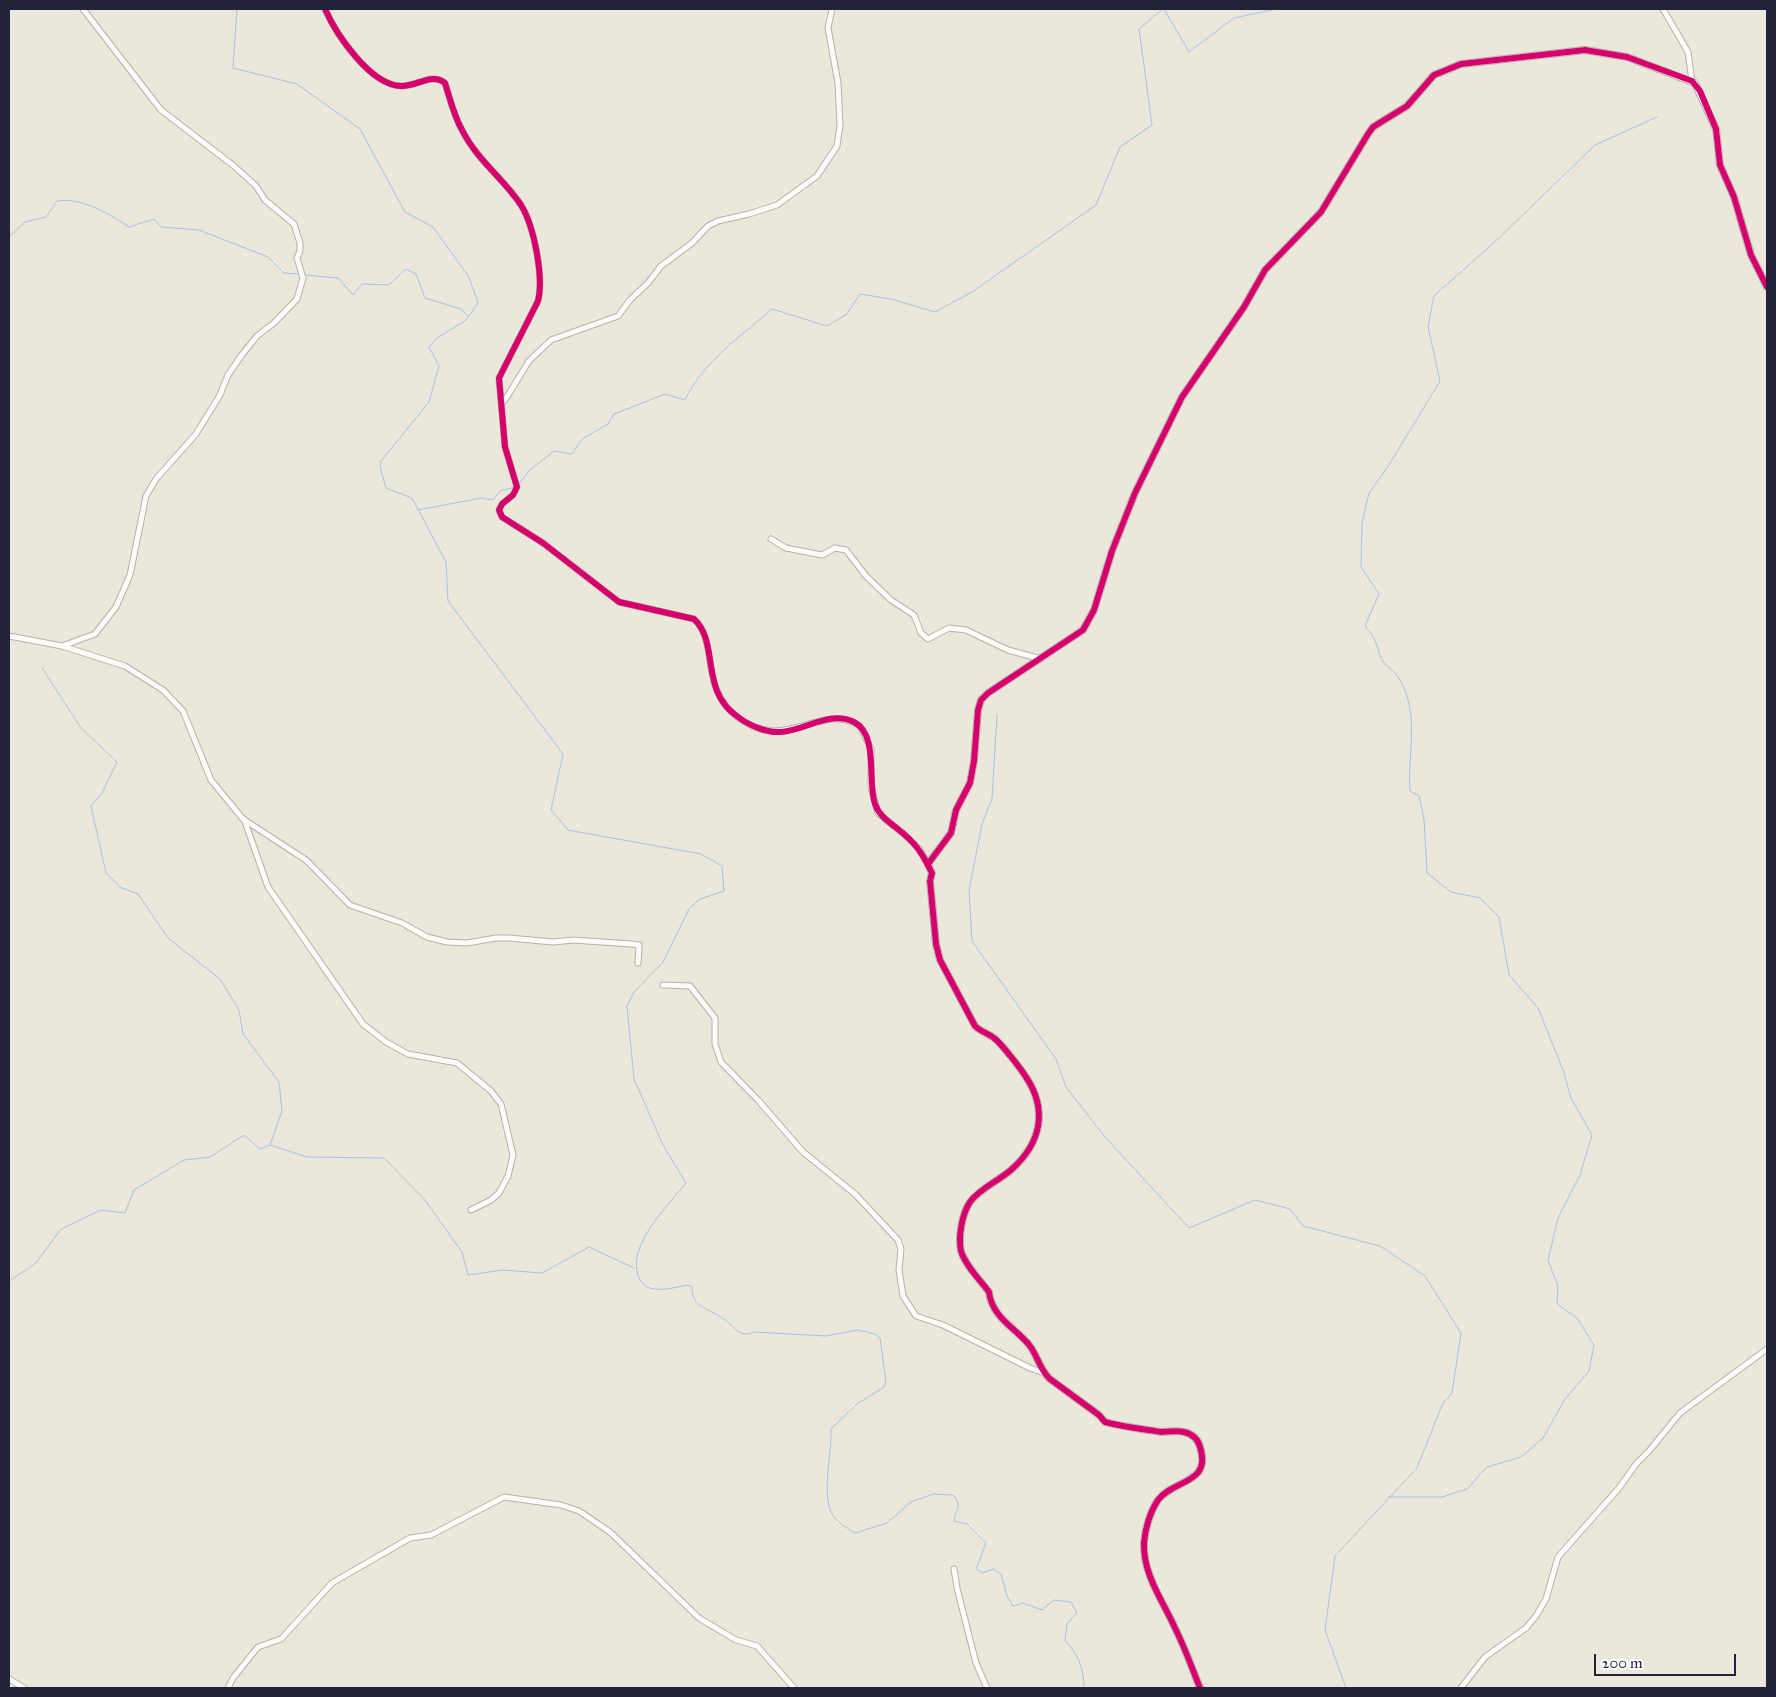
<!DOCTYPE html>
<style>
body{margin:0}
#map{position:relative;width:1776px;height:1697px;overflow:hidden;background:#ebe7da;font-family:"IM FELL Great Primer",serif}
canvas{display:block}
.frame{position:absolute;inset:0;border:10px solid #22223b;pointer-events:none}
.scale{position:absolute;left:1594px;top:1654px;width:142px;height:22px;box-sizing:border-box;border:2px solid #22223b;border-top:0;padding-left:6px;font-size:15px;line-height:18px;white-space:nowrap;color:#22223b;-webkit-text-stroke:4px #fff;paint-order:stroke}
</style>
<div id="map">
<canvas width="1776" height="1697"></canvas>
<div class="frame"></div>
<div class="scale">200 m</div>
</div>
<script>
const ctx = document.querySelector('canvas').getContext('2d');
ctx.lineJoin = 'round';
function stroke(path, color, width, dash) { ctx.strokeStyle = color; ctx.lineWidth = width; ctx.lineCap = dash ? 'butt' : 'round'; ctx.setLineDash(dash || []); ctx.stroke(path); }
stroke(new Path2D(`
 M237,9L233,68L297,84L360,129L405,212L433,227L469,277L478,303L466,320L437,338L429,347L439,366L429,402L381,461L380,467L386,488L412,498L446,562L448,601L563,754L551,810L568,830L701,854L722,866L724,891L700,899L689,909L663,962L634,992L627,1006L634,1079L663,1145L686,1183C667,1207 628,1244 638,1275C644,1297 671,1288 688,1285L692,1287C691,1308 711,1309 725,1320C732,1324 735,1332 744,1334C747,1334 752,1333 755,1332L826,1336L858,1330L875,1334L880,1338L886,1382L884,1387L857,1404L831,1429C832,1453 822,1490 831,1512C835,1521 847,1528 855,1533L887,1523L911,1502L933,1494L953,1495C963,1506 956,1509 954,1521L967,1524L986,1543L976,1569L983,1573L993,1569L1001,1574L1007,1596L1013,1606L1023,1603L1042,1610L1054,1600L1071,1602L1077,1613L1067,1624L1065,1640C1078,1655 1084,1667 1084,1688
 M1164,9L1189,52L1234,18L1276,9
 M9,237L25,222L46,217L57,201C82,197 109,214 129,227L154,219L161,227L199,230L268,257L284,273L300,274
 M304,275L338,278L353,295L362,284L389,285L406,269L416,274L425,298L461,309L468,316
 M518,485L529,471L554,451L572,454L582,439L608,424L614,414L665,394L685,400C703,362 741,336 772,309L827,326L847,314L860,294L891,299L935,312L972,292L1096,205L1120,147L1152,125L1139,29L1163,9
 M418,510L481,498L493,500L500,491L515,487
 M42,668L81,728L117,762L102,793L91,806L106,873L120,887L138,894L168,938L220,979L239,1010L243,1034L279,1082L282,1111L270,1145L307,1157L384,1158L424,1199L462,1252L468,1275L503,1270L542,1273L589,1247L634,1268
 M997,715L992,799L982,824L969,890L972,941L1056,1059L1066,1087L1105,1137L1189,1228L1255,1200L1290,1209L1303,1226L1380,1246L1425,1276L1461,1333L1452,1393L1443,1403L1417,1468L1335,1556L1325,1630L1346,1688
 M9,1281L35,1264L61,1229L101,1210L125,1213L134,1190L184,1160L210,1157L244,1135L260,1149L270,1145
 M1388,1497H1442L1467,1489L1487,1467L1521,1457L1543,1438L1565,1399L1589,1371L1594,1345L1577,1318L1557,1304L1558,1287L1548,1260L1558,1218L1580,1175L1592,1135L1571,1098L1563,1070L1538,1008L1509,975L1499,917L1480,898L1451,892L1427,873L1424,819L1419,796L1410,791C1407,753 1421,712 1398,677C1395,671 1388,668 1384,663C1376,651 1379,640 1365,626L1379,594L1361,567L1362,523L1369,493L1387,468L1440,381L1428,327L1434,296L1499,238L1595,145L1657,117`), '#a2c3e9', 1);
const minor = new Path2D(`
 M325,9C336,34 370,85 401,86C416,87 432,72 445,83C450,99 454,116 462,130C477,160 504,179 521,205C534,226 544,277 538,301L499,378L505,447L517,487L513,495L502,504L499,510L502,517L543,543L619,602L694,619C719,642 699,686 736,716C786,756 819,700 860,726L871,749V787L878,813L906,836L920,850L928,864
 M1663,9L1688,52L1692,81
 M501,402L505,400L529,361L551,340L618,316L630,300L648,283L661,266L692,243L708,226L718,221L749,214L777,205L817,176L837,146L840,125L838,83L828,28L832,9
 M771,539L786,548L822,555L835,548L846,550L866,576L891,600L914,615L921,633L928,639L949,628L966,630L1008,650L1041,659
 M9,636L62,646L95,634L116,607L130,575L146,496L156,479L196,434L220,395L228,375L241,356L257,336L274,323L297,299L303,278L297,258L300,251V243L294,224L265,200L256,186L234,166L161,110L83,9
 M62,646L125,666L163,690L183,711L211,780L243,819L306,860L350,905L402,923L427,937L447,942L467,943L496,938H509L553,942L573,940L631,944L639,945L638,963
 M244,819L268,887L363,1024L386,1042L408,1054L457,1063L491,1091L501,1104L513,1155L508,1176L499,1193L491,1200L471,1210
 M663,985L690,986L715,1018V1044L721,1062L758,1100L803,1152L855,1194L898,1240L901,1249L899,1270L903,1296L916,1316L943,1325L1030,1368L1044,1373
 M954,1569L957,1588L976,1663L987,1688
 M9,1679L24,1688
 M228,1688L233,1678L258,1647L281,1639L332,1583L410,1538L431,1535L504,1497L561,1505L579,1511L610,1532L699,1618L736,1640L757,1646L794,1688
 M1461,1688L1485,1657L1526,1628L1536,1616L1546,1599L1558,1557L1619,1488L1636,1464L1649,1451L1680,1413L1767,1349`);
const tertiary = new Path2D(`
 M1200,1688C1192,1668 1185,1648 1175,1628C1163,1601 1143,1575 1144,1543C1145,1529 1150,1512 1158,1500C1174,1479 1212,1484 1200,1447C1198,1439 1192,1434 1184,1432C1177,1430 1169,1432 1161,1432C1142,1429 1124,1427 1105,1422L1099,1415L1050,1379C1040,1370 1038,1357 1030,1346C1016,1328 992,1318 989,1292C980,1280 965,1265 961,1251C958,1237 962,1214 970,1202C980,1188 999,1181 1012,1169C1041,1143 1048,1110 1026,1077C1021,1069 1001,1043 994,1038C988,1033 981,1032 975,1026L940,960L936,944L930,881L932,873L928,864L951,833L956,810L970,783L974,761L978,710L981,700L988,693L1083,630L1094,610L1112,551L1135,493L1182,397L1244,307L1265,270L1321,212L1368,134L1373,127L1407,106L1434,75L1461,64L1585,50L1627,57L1695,83L1716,129L1720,165L1734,197L1751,255L1767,287`);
stroke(minor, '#b5b2ad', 7);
stroke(tertiary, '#b5b2ad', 8);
stroke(minor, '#fcfbf9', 5);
stroke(tertiary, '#fcfbf9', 6);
stroke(new Path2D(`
 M325,9C336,34 370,85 401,86C416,87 432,72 445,83C450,99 454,116 462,130C477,160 504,179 521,205C534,226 544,277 538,301L499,378L505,447L517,487L513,495L502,504L499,510L502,517L543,543L619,602L694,619C720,643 699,691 738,717C748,725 767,733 780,732C805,731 829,710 854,722C879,735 867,781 875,804C880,819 895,825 906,836C918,846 925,859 932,873L930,881L936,944L940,960L975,1026C981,1032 988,1033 994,1038C1001,1043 1021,1069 1026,1077C1048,1110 1041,1143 1012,1169C999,1181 980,1188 970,1202C962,1214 958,1237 961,1251C965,1265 980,1280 989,1292C992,1318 1016,1328 1030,1346C1038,1357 1040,1370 1050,1379L1099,1415L1105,1422C1124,1427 1142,1429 1161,1432C1169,1432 1177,1430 1184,1432C1192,1434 1198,1439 1200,1447C1212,1484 1174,1479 1158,1500C1150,1512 1145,1529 1144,1543C1143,1575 1163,1601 1175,1628C1185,1648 1192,1668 1200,1688
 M928,864L951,833L956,810L970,783L974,761L978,710L981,700L988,693L1083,630L1094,610L1112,551L1135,493L1182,397L1244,307L1265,270L1321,212L1368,134L1373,127L1407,106L1434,75L1461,64L1585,50L1627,57L1692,81L1700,91L1716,129L1720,165L1734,197L1751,255L1767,287`), '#d6006c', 6);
</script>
